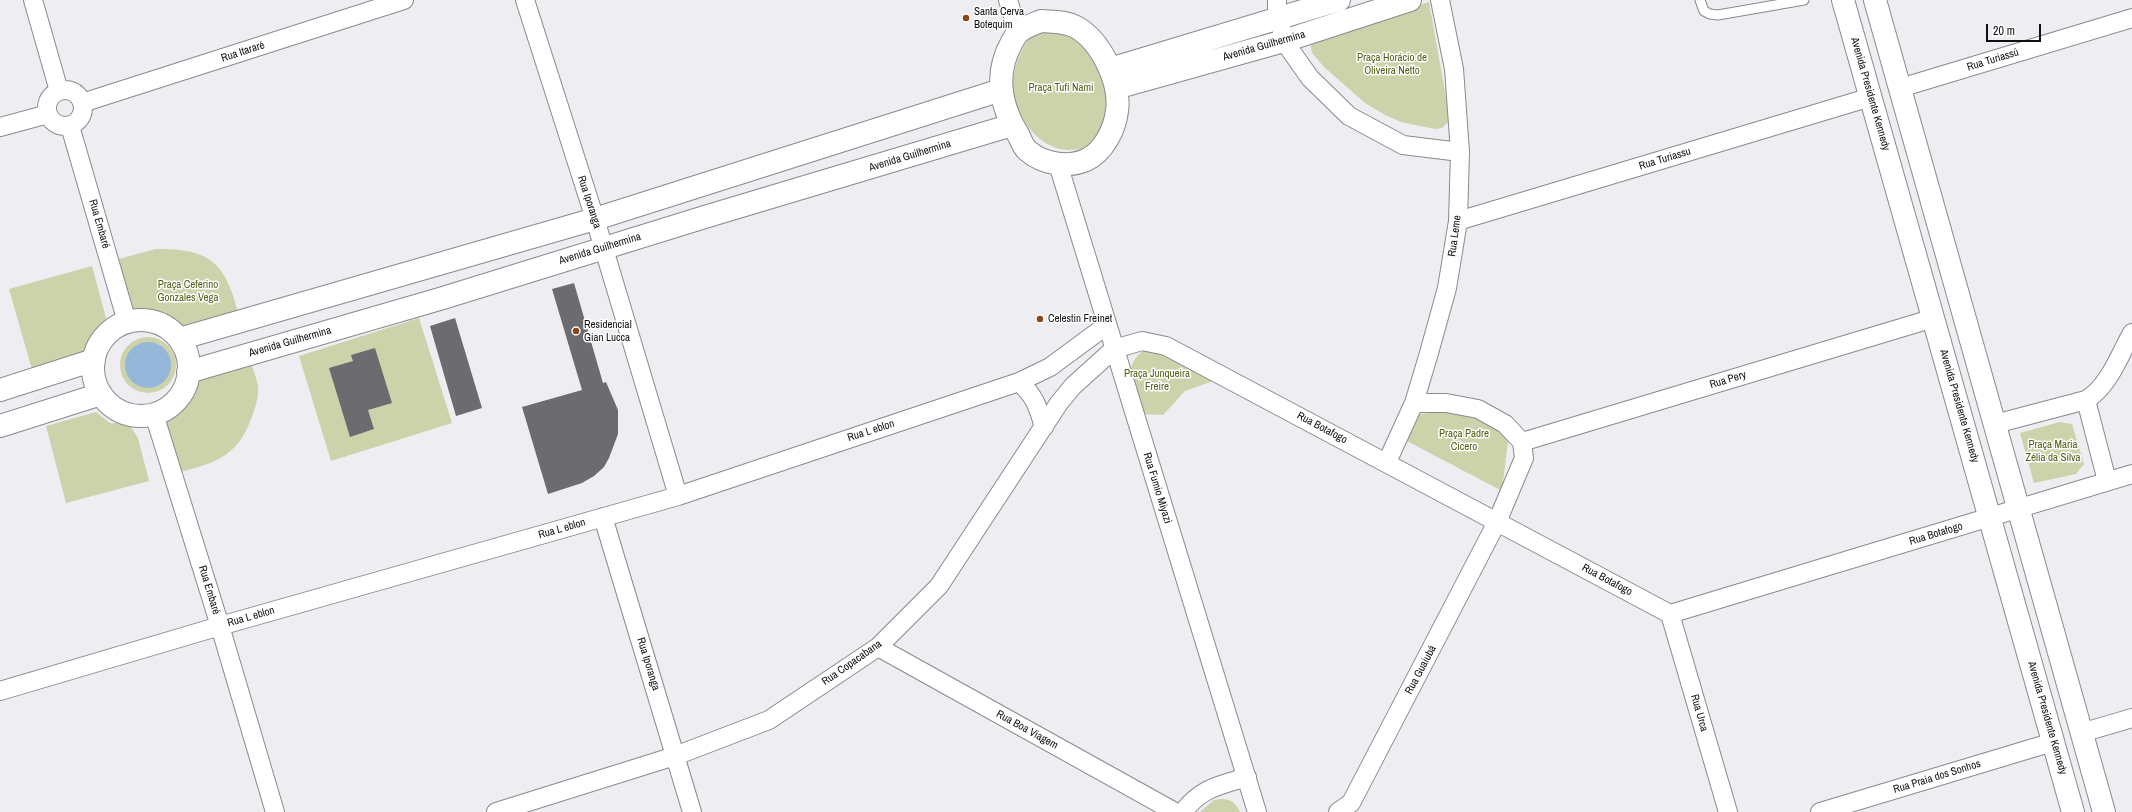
<!DOCTYPE html>
<meta charset="utf-8">
<style>
body{margin:0}
#map{position:relative;width:2132px;height:812px;overflow:hidden;background:#ededf2;font-family:"Archivo Narrow",sans-serif}
canvas{display:block}
.scale{position:absolute;left:1986px;top:24px;width:55px;height:18px;box-sizing:border-box;border:2px solid #101012;border-top:0;padding-left:5px;font-size:12px;line-height:14px;white-space:nowrap;color:#101012;-webkit-text-stroke:3px #fff;paint-order:stroke}
</style>
<div id="map">
<canvas width="2132" height="812"></canvas>
<div class="scale">20 m</div>
</div>
<script>
const ctx = document.querySelector('canvas').getContext('2d');
ctx.lineJoin = 'round';
function paint(path, color) { ctx.fillStyle = color; ctx.fill(path, 'evenodd'); }
function stroke(path, color, width, dash) { ctx.strokeStyle = color; ctx.lineWidth = width; ctx.lineCap = dash ? 'butt' : 'round'; ctx.setLineDash(dash || []); ctx.stroke(path); }
function drawText(font, color, halo, rows, align = 'center') {
  ctx.font = font + ' "Archivo Narrow",sans-serif'; ctx.lineWidth = 3; ctx.setLineDash([]); ctx.textBaseline = 'middle'; ctx.strokeStyle = halo; ctx.fillStyle = color; for (const [text, x, y, turn = 0] of rows) {
    ctx.save(); ctx.translate(x, y); ctx.rotate((+turn || 0) * Math.PI / 180); ctx.textAlign = isNaN(turn) ? turn : align; if (halo) ctx.strokeText(text, 0, 0); ctx.fillText(text, 0, 0); ctx.restore();
  }
}
paint(new Path2D(`
 M1429,2L1450,120L1442,128L1435,129L1401,122L1385,115L1365,103L1324,67L1312,53L1310,42Z
 M1033,31L1081,34L1109,86V127L1086,149C1080,149 1073,150 1067,150C1036,148 1012,112 1013,82C1014,63 1023,47 1033,31Z
 M156,249C214,248 227,266 240,320L178,335L164,323L136,314L133,310L115,260Z
 M92,266L106,318C103,325 100,326 95,331C88,338 85,348 81,357L33,373L9,289Z
 M419,318L452,423L331,461L299,356Z
 M120 365a28 28 0 1 1 56 0a28 28 0 1 1-56 0Z
 M1146,349H1159L1213,381L1185,391L1163,415L1142,414C1135,390 1119,365 1146,349Z
 M249,356C252,366 256,376 258,386C259,397 255,409 251,419C237,458 212,464 176,473L162,423L186,387L188,374Z
 M1458,410C1479,414 1495,425 1508,441L1502,491L1405,440L1412,415Z
 M96,412L110,423L129,424L138,438L149,481L66,503L46,426Z
 M2060,422L2072,424L2084,464L2076,474L2034,483L2020,433Z
 M1220,799C1231,799 1235,802 1240,812H1200L1214,800Z`), '#ccd3ab');
paint(new Path2D(`
 M125 365a23 23 0 1 1 46 0a23 23 0 1 1-46 0Z`), '#95b7d9');
paint(new Path2D(`
 M574,283L603,383L606,382L618,410V434L609,458L604,467L594,476L582,483L548,494L522,407L582,390L552,289Z
 M455,318L482,408L456,416L430,326Z
 M375,348L392,403L368,410L374,429L350,437L329,368L353,361L351,355Z`), '#6b6b70');
const service = new Path2D(`
 M1700,0L1704,11L1710,14L1718,15L1804,0`);
const minor = new Path2D(`
 M33,0L59,91
 M525,0L595,219L678,496
 M1008,0L1018,32
 M1277,0V8L1284,41L1310,78L1349,116L1403,145L1460,152
 M1900,88L2132,18
 M47 108a18 18 0 1 1 36 0a18 18 0 1 1-36 0Z
 M82,103L404,0
 M70,126L127,322
 M0,127L48,114
 M1058,164L1257,812
 M1458,221L1871,97
 M1019,382C1035,396 1038,407 1044,427
 M2086,400L2107,481
 M154,414L220,626L275,812
 M1995,424L2086,400C2109,386 2119,356 2132,333
 M1522,442L1934,318
 M1387,462L1414,403L1429,353L1447,288L1458,221L1460,152L1454,69L1440,0
 M603,517L692,812
 M1670,614L1728,812
 M878,647L1175,812
 M0,691L220,626L678,496L1019,382L1050,367L1107,325
 M2081,733L2132,718
 M496,812L675,756L769,720L878,647L939,586L1059,403L1073,386L1114,349L1142,341L1166,346L1670,614L2132,474
 M1183,812C1201,788 1220,785 1247,777
 M1338,812L1351,803L1497,522L1524,458L1522,442L1505,424L1478,409L1446,403H1414
 M1820,812L2053,742`);
const tertiary = new Path2D(`
 M1041,21C1053,22 1065,21 1076,27C1101,41 1121,82 1117,111C1115,128 1104,152 1086,160C1068,168 1043,164 1028,151C1024,148 1021,141 1019,136C1000,106 994,74 1012,42C1014,39 1016,34 1019,32C1024,27 1034,24 1041,21Z
 M1110,69L1339,0
 M1116,88L1284,41L1410,0
 M93 368a48 48 0 1 1 96 0a48 48 0 1 1-96 0Z
 M179,339L595,219L1001,90
 M188,372L443,298L708,216L1012,125
 M0,390L94,360
 M0,426L101,394`);
const secondary = new Path2D(`
 M1843,0L2073,812
 M1875,0L2104,812`);
stroke(service, '#89898e', 11);
stroke(minor, '#89898e', 20);
stroke(tertiary, '#89898e', 24);
stroke(secondary, '#89898e', 24);
stroke(service, '#fff', 9);
stroke(minor, '#fff', 18);
stroke(tertiary, '#fff', 22);
stroke(secondary, '#fff', 22);
for (const [x, y, r, color] of [
 [966,18,4,"#8a461b"],
 [1040,319,4,"#8a461b"],
 [576,331,4,"#8a461b"]
]) { const dot = new Path2D(); dot.arc(x, y, r, 0, 2 * Math.PI); ctx.fillStyle = color; ctx.fill(dot); stroke(dot, '#fff', 1.5); }
drawText('11px', '#101012', '#fff', [
 ["Santa Cerva",974,12],
 ["Botequim",974,25],
 ["Celestin Freinet",1048,319],
 ["Residencial",584,325],
 ["Gian Lucca",584,338]
], 'left');
drawText('11px', '#101012', '#fff', [
 ["Avenida Guilhermina",1264,46,-16],
 ["Rua Itararé",243,52,-18],
 ["Rua Turiassú",1993,60,-17],
 ["Avenida Presidente Kennedy",1870,94,74],
 ["Avenida Guilhermina",910,156,-17],
 ["Rua Turiassu",1665,159,-17],
 ["Rua Iporanga",589,202,72],
 ["Rua Embaré",99,224,74],
 ["Rua Leme",1455,236,-82],
 ["Avenida Guilhermina",600,249,-17],
 ["Avenida Guilhermina",290,342,-16],
 ["Rua Pery",1728,380,-17],
 ["Avenida Presidente Kennedy",1959,406,74],
 ["Rua Botafogo",1322,428,28],
 ["Rua L eblon",871,431,-18],
 ["Rua Fumio Miyazi",1157,488,73],
 ["Rua L eblon",562,529,-16],
 ["Rua Botafogo",1936,534,-17],
 ["Rua Botafogo",1607,580,28],
 ["Rua Embaré",209,590,73],
 ["Rua L eblon",251,617,-16],
 ["Rua Copacabana",852,663,-35],
 ["Rua Iporanga",648,664,73],
 ["Rua Guaiubá",1421,670,-62],
 ["Rua Urca",1699,713,74],
 ["Avenida Presidente Kennedy",2047,718,74],
 ["Rua Boa Viagem",1027,730,29],
 ["Rua Praia dos Sonhos",1937,777,-17]
]);
drawText('11px', '#565d16', '#fff', [
 ["Praça Horácio de",1392,58],
 ["Oliveira Netto",1392,71],
 ["Praça Tufi Nami",1061,88],
 ["Praça Ceferino",188,285],
 ["Gonzales Vega",188,298],
 ["Praça Junqueira",1157,374],
 ["Freire",1157,387],
 ["Praça Padre",1464,434],
 ["Cícero",1464,447],
 ["Praça Maria",2053,445],
 ["Zélia da Silva",2053,458]
]);
</script>
